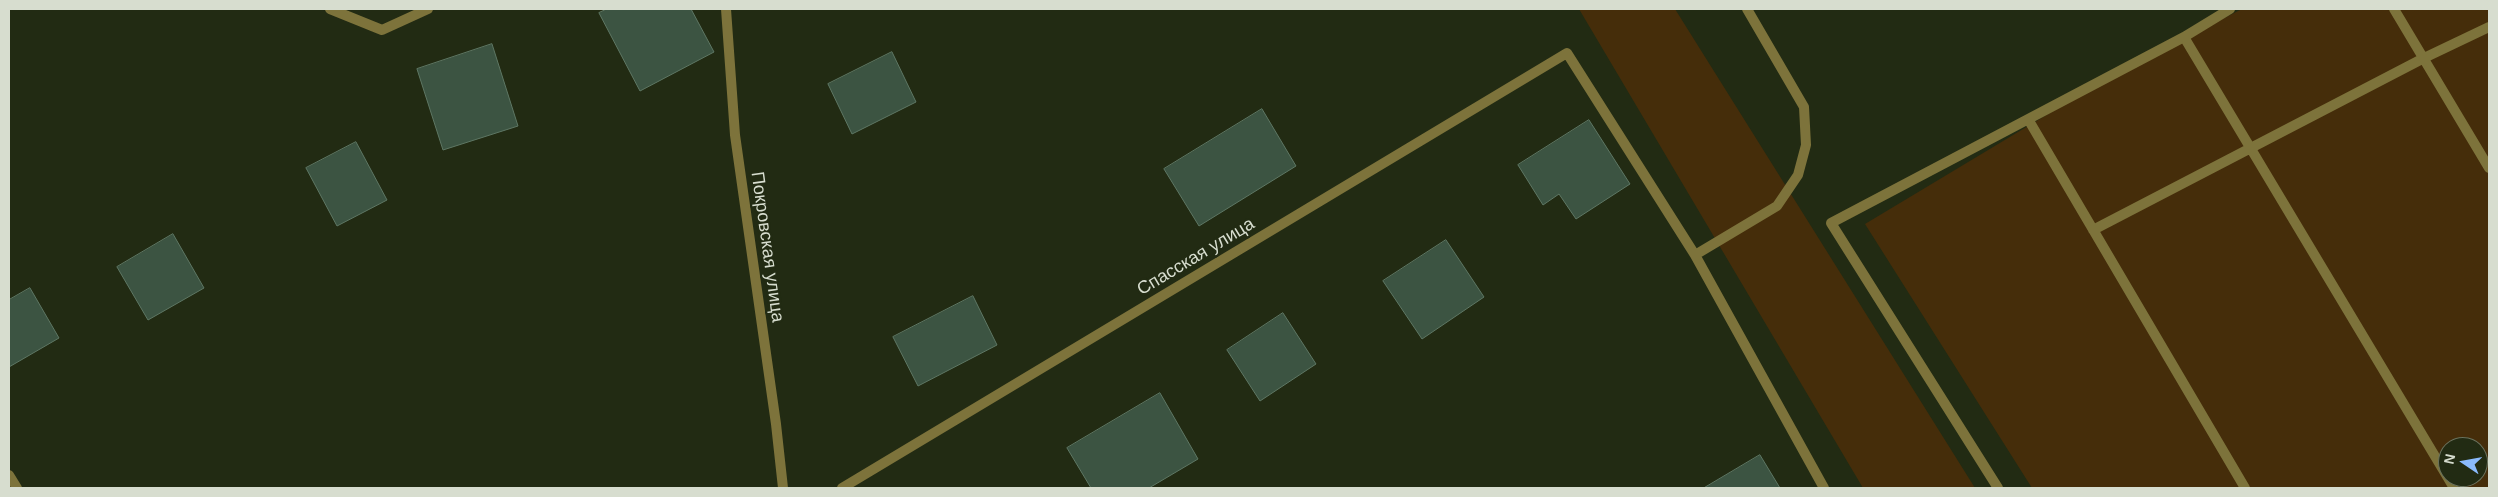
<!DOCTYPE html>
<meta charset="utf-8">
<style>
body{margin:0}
#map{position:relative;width:2498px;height:497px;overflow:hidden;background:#222b13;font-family:Arial,sans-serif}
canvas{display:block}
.frame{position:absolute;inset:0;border:10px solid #d7ddcf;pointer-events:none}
.north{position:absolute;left:2438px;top:437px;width:50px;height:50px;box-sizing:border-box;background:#222b13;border:1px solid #6a725e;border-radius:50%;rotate:282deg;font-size:14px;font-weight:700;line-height:20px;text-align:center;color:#d7ddcf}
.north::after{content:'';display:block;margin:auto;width:18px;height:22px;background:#8abafc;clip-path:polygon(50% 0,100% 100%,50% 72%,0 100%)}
</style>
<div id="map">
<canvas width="2498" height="497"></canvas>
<div class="frame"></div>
<div class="north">N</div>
</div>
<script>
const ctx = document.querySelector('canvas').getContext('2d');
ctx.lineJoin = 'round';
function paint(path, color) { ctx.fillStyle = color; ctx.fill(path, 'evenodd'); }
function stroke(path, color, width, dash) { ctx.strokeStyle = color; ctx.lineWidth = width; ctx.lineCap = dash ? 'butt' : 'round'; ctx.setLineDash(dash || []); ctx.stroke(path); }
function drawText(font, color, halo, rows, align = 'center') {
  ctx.font = font + ' Arial,sans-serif'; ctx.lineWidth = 4.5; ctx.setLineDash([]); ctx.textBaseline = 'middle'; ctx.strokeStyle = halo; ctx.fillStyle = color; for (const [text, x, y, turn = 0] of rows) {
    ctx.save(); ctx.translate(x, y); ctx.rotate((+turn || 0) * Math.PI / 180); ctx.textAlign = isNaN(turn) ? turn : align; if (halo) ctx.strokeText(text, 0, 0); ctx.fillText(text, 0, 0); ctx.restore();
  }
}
paint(new Path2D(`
 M1579,9H1675L1975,488H1863Z
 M2242,9H2489V488H2032L1865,224L2118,72ZM2448,447H2478V477H2448Z`), '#452d0a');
const building = new Path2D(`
 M607,9H691L714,52L640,91L599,13Z
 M492,44L518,126L443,150L417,69Z
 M892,52L916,102L852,134L828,84Z
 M1262,109L1296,166L1199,226L1164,169Z
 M1589,120L1630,184L1576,219L1559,194L1543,205L1518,165Z
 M356,142L387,200L337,226L306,168Z
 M173,234L204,288L148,320L117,267Z
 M1446,240L1484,297L1422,339L1383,281Z
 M30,288L59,338L9,367V300Z
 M973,296L997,345L918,386L893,337Z
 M1283,313L1316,364L1260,401L1227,350Z
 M1160,393L1198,459L1149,488H1091L1067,448Z
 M1760,455L1780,488H1704Z`);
paint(building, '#3c5442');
stroke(building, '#5e7764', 1);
stroke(new Path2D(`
 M330,9L382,30L428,9
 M2394,9L2489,168
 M2184,37L2454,488
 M2028,119L2245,488
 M2093,230L2424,58L2489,27
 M1998,488L1831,223L2184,37L2230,9`), '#7d733b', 10);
stroke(new Path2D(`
 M726,9L735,135L776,424L783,488
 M1695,255L1777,206L1798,175L1806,145L1804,107L1747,9
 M9,475L17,488
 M842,488L1567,53L1695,255L1824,488`), '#7d733b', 10);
drawText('18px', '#d7ddcf', '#222b13', [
 ["Покровская улица",767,247,82],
 ["Спасская улица",1196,257,-31]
]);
</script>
